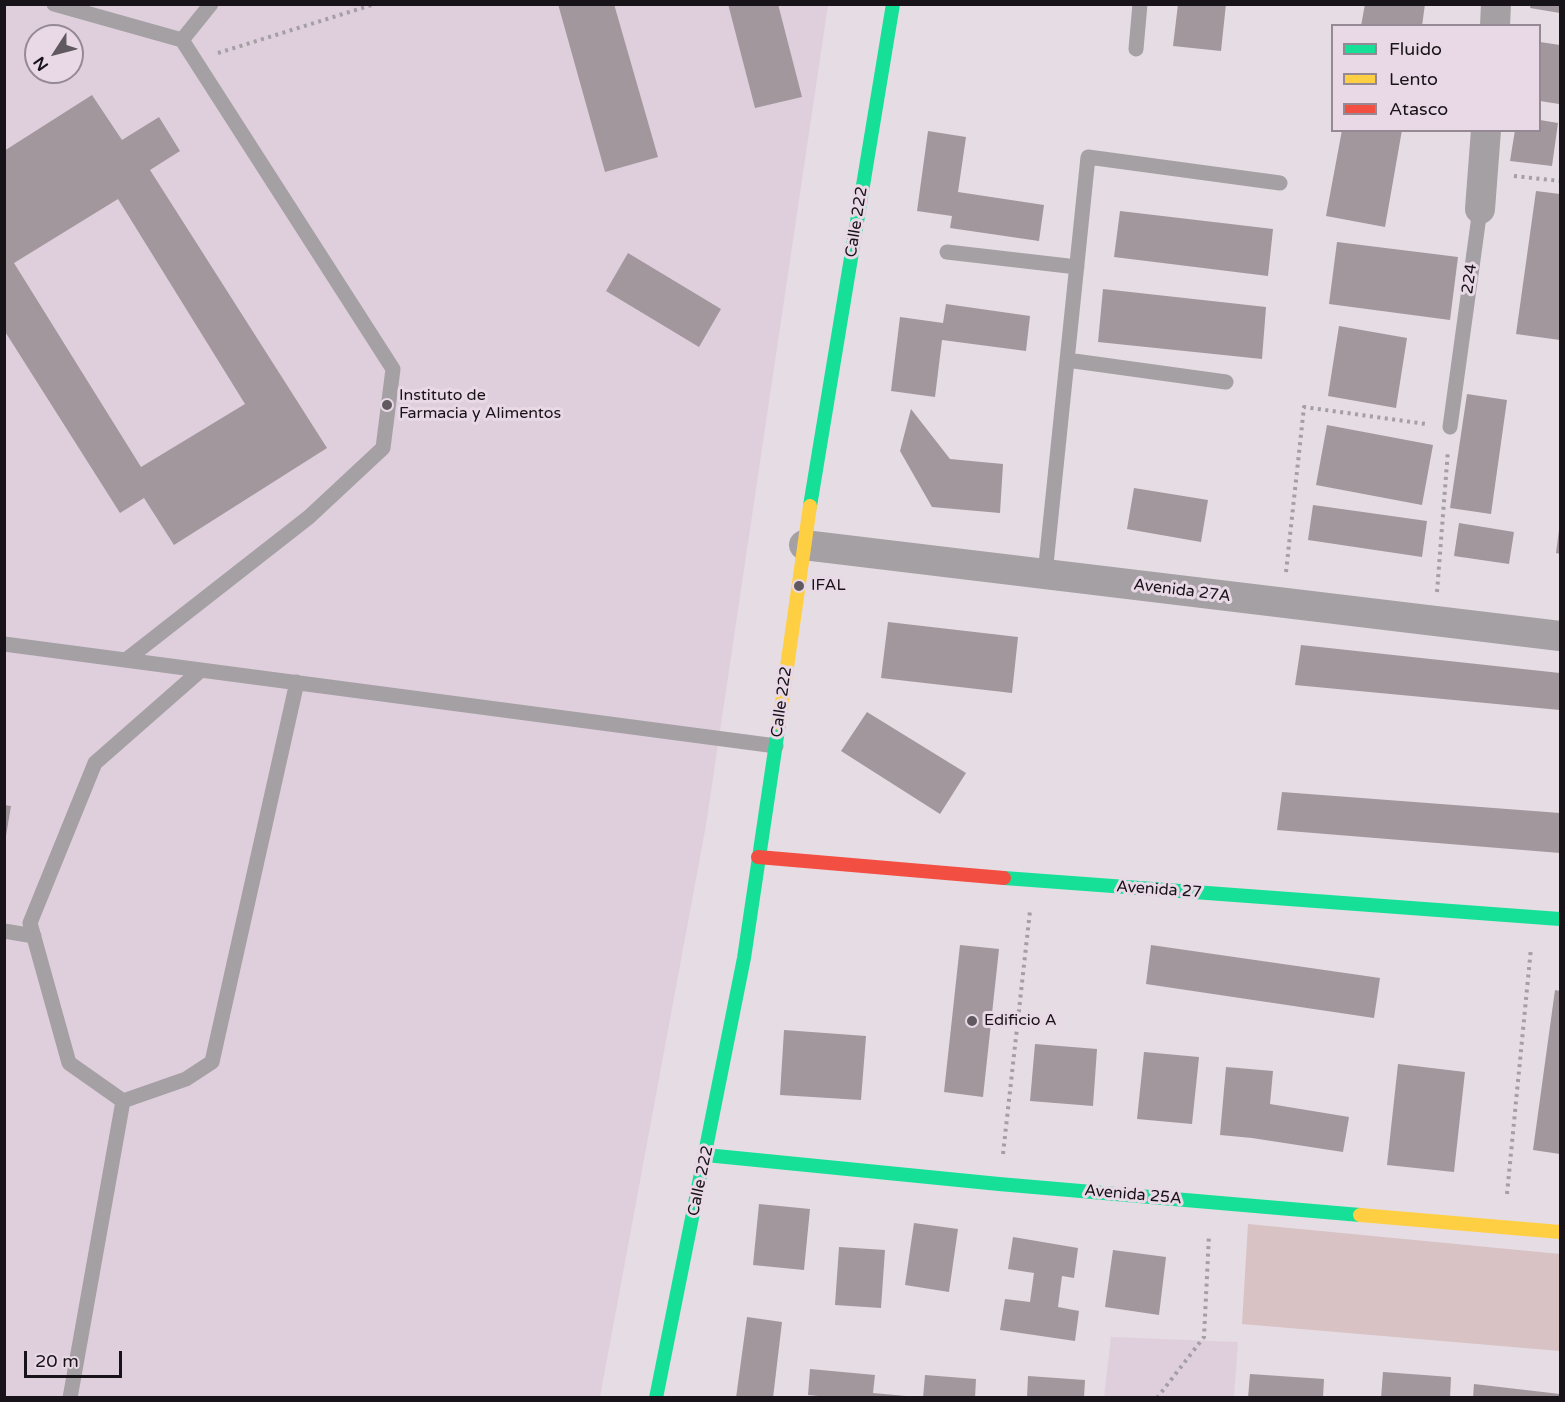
<!DOCTYPE html>
<style>
body{margin:0}
#map{position:relative;width:1565px;height:1402px;overflow:hidden;background:#e6dce4;font-family:"Varela Round",sans-serif}
canvas{display:block}
.frame{position:absolute;inset:0;border:6px solid #181318;pointer-events:none}
.legend{position:absolute;left:1331px;top:24px;width:210px;height:108px;box-sizing:border-box;background:#e9d9e7;border:2px solid #958a94;margin:0;padding:8px 10px;list-style:none;font-size:18px;color:#181318}
.legend li{display:flex;align-items:center;gap:12px;height:30px}
.legend b{width:30px;border:2px solid #958a94}
.north{position:absolute;left:24px;top:24px;width:60px;height:60px;box-sizing:border-box;background:#e9d9e7;border:2px solid #958a94;border-radius:50%;rotate:234deg;font-size:16px;font-weight:700;line-height:24px;text-align:center;color:#181318}
.north::after{content:'';display:block;margin:auto;width:21px;height:27px;background:#60595f;clip-path:polygon(50% 0,100% 100%,50% 72%,0 100%)}
.scale{position:absolute;left:24px;top:1351px;width:98px;height:27px;box-sizing:border-box;border:3px solid #181318;border-top:0;padding-left:8px;font-size:18px;line-height:21px;white-space:nowrap;color:#181318;-webkit-text-stroke:4px #e9d9e7;paint-order:stroke}
</style>
<div id="map">
<canvas width="1565" height="1402"></canvas>
<div class="frame"></div>
<ul class="legend">
<li><b style="height:8px;background:#16e098"></b>Fluido</li>
<li><b style="height:8px;background:#ffcf43"></b>Lento</li>
<li><b style="height:8px;background:#f24e42"></b>Atasco</li>
</ul>
<div class="north">N</div>
<div class="scale">20 m</div>
</div>
<script>
const ctx = document.querySelector('canvas').getContext('2d');
ctx.lineJoin = 'round';
function paint(path, color) { ctx.fillStyle = color; ctx.fill(path, 'evenodd'); }
function stroke(path, color, width, dash) { ctx.strokeStyle = color; ctx.lineWidth = width; ctx.lineCap = dash ? 'butt' : 'round'; ctx.setLineDash(dash || []); ctx.stroke(path); }
function drawText(font, color, halo, rows, align = 'center') {
  ctx.font = font + ' "Varela Round",sans-serif'; ctx.lineWidth = 6; ctx.setLineDash([]); ctx.textBaseline = 'middle'; ctx.strokeStyle = halo; ctx.fillStyle = color; for (const [text, x, y, turn = 0] of rows) {
    ctx.save(); ctx.translate(x, y); ctx.rotate((+turn || 0) * Math.PI / 180); ctx.textAlign = isNaN(turn) ? turn : align; if (halo) ctx.strokeText(text, 0, 0); ctx.fillText(text, 0, 0); ctx.restore();
  }
}
paint(new Path2D(`
 M5,5H828L706,825L600,1397L5,1398ZM36,36H72V72H36Z
 M1111,1337L1238,1342L1234,1397H1104Z`), '#dfcfdd');
paint(new Path2D(`
 M1248,1224L1560,1254V1351L1242,1324Z`), '#d8c2c3');
paint(new Path2D(`
 M558,4H614L658,157L605,172Z
 M728,4H778L802,97L755,108Z
 M1178,4H1226L1221,51L1173,46Z
 M1365,4H1425L1422,26H1361Z
 M1531,4H1560V13L1530,8Z
 M1540,42L1560,45L1559,104L1540,101Z
 M92,95L122,140L159,117L180,151L150,170L327,448L174,545L144,498L120,513L4,330V151ZM118,199L245,404L141,467L14,263Z
 M1540,120L1558,123L1552,166L1510,161L1515,130H1540Z
 M1342,130H1402L1385,227L1326,216Z
 M928,131L966,137L958,192L1044,205L1039,241L950,228L952,216L917,211Z
 M1536,191L1560,194V340L1516,334Z
 M1120,211L1273,229L1268,276L1114,257Z
 M1337,242L1458,257L1450,320L1329,304Z
 M628,253L721,309L699,347L606,291Z
 M1103,289L1266,307L1262,359L1098,342Z
 M946,304L1030,316L1026,351L942,340L935,397L891,391L900,317L943,323Z
 M1339,326L1407,338L1396,408L1328,396Z
 M1467,394L1507,400L1491,514L1450,508Z
 M911,409L950,459L1003,464L1000,513L932,507L900,451Z
 M1327,425L1433,445L1422,505L1316,485Z
 M1134,488L1208,500L1201,542L1127,529Z
 M1313,505L1427,521L1422,557L1308,540Z
 M1459,523L1514,532L1509,564L1454,556Z
 M1559,530H1560V554L1556,553Z
 M888,622L1018,637L1012,693L881,678Z
 M1301,645L1560,673V710L1295,685Z
 M867,712L966,773L940,814L841,751Z
 M1282,792L1560,813V853L1277,830Z
 M4,805L11,806L6,836H4Z
 M960,945L999,949L983,1097L944,1092Z
 M1151,945L1380,978L1374,1018L1146,984Z
 M1555,990L1560,991V1154L1533,1150Z
 M784,1030L866,1036L861,1100L780,1095Z
 M1035,1044L1097,1049L1093,1106L1030,1101Z
 M1144,1052L1199,1057L1192,1124L1137,1119Z
 M1398,1064L1465,1072L1454,1172L1387,1165Z
 M1226,1067L1273,1071L1270,1104L1349,1117L1343,1152L1252,1138L1220,1135Z
 M759,1204L810,1209L804,1270L753,1265Z
 M914,1223L958,1229L949,1292L905,1285Z
 M1013,1237L1078,1248L1074,1278L1062,1276L1058,1307L1079,1311L1075,1341L1000,1330L1005,1299L1030,1302L1034,1273L1008,1269Z
 M839,1247L885,1250L881,1308L835,1305Z
 M1113,1250L1166,1257L1159,1315L1105,1307Z
 M747,1317L782,1322L773,1398H736Z
 M810,1369L875,1375L873,1393L906,1396V1398H839L808,1395Z
 M1383,1372L1451,1377L1450,1398H1381Z
 M1250,1374L1324,1379L1323,1398H1248Z
 M925,1375L976,1379L975,1398H923Z
 M1028,1376L1085,1380L1084,1398H1027Z
 M1474,1384L1560,1394V1398H1473Z`), '#a2979c');
stroke(new Path2D(`
 M218,53L375,4
 M1514,176L1560,181
 M1286,572L1304,407L1426,424
 M1437,592L1448,450
 M1003,1154L1030,911
 M1507,1194L1531,948
 M1157,1398L1204,1337L1209,1235`), '#a39fa3', 4, [3, 4.5]);
stroke(new Path2D(`
 M54,4L182,40L393,369L383,448L309,517L126,660
 M182,40L211,4
 M1136,49L1140,4
 M947,252L1077,267
 M1067,360L1226,382
 M1450,427L1480,209
 M1045,574L1088,157L1280,183
 M4,644L776,746
 M201,670L95,763L30,923L69,1063L123,1101L186,1079L212,1062L297,682
 M4,931L34,936
 M70,1398L123,1101`), '#a4a0a3', 15);
stroke(new Path2D(`
 M1495,26L1496,4
 M1480,209L1486,130
 M804,545L1560,636`), '#a4a0a3', 30);
stroke(new Path2D(`
 M810,506L893,4
 M1004,878L1560,919
 M706,1155L999,1184L1360,1215
 M656,1398L744,958L779,723`), '#16e098', 14);
stroke(new Path2D(`
 M779,723L810,506
 M1360,1215L1560,1232`), '#ffcf43', 14);
stroke(new Path2D(`
 M758,857L1004,878`), '#f24e42', 14);
for (const [x, y, r, color] of [
 [387,405,6,"#60595f"],
 [799,586,6,"#60595f"],
 [972,1021,6,"#60595f"]
]) { const dot = new Path2D(); dot.arc(x, y, r, 0, 2 * Math.PI); ctx.fillStyle = color; ctx.fill(dot); stroke(dot, '#e9d9e7', 2); }
drawText('16px', '#181318', '#e9d9e7', [
 ["Calle 222",857,222,-81],
 ["224",1470,279,-82],
 ["Avenida 27A",1182,591,7],
 ["Calle 222",782,702,-82],
 ["Avenida 27",1159,890,4],
 ["Calle 222",701,1181,-78],
 ["Avenida 25A",1133,1195,5]
]);
drawText('16px', '#181318', '#e9d9e7', [
 ["Instituto de",399,396],
 ["Farmacia y Alimentos",399,414],
 ["IFAL",811,586],
 ["Edificio A",984,1021]
], 'left');
</script>
